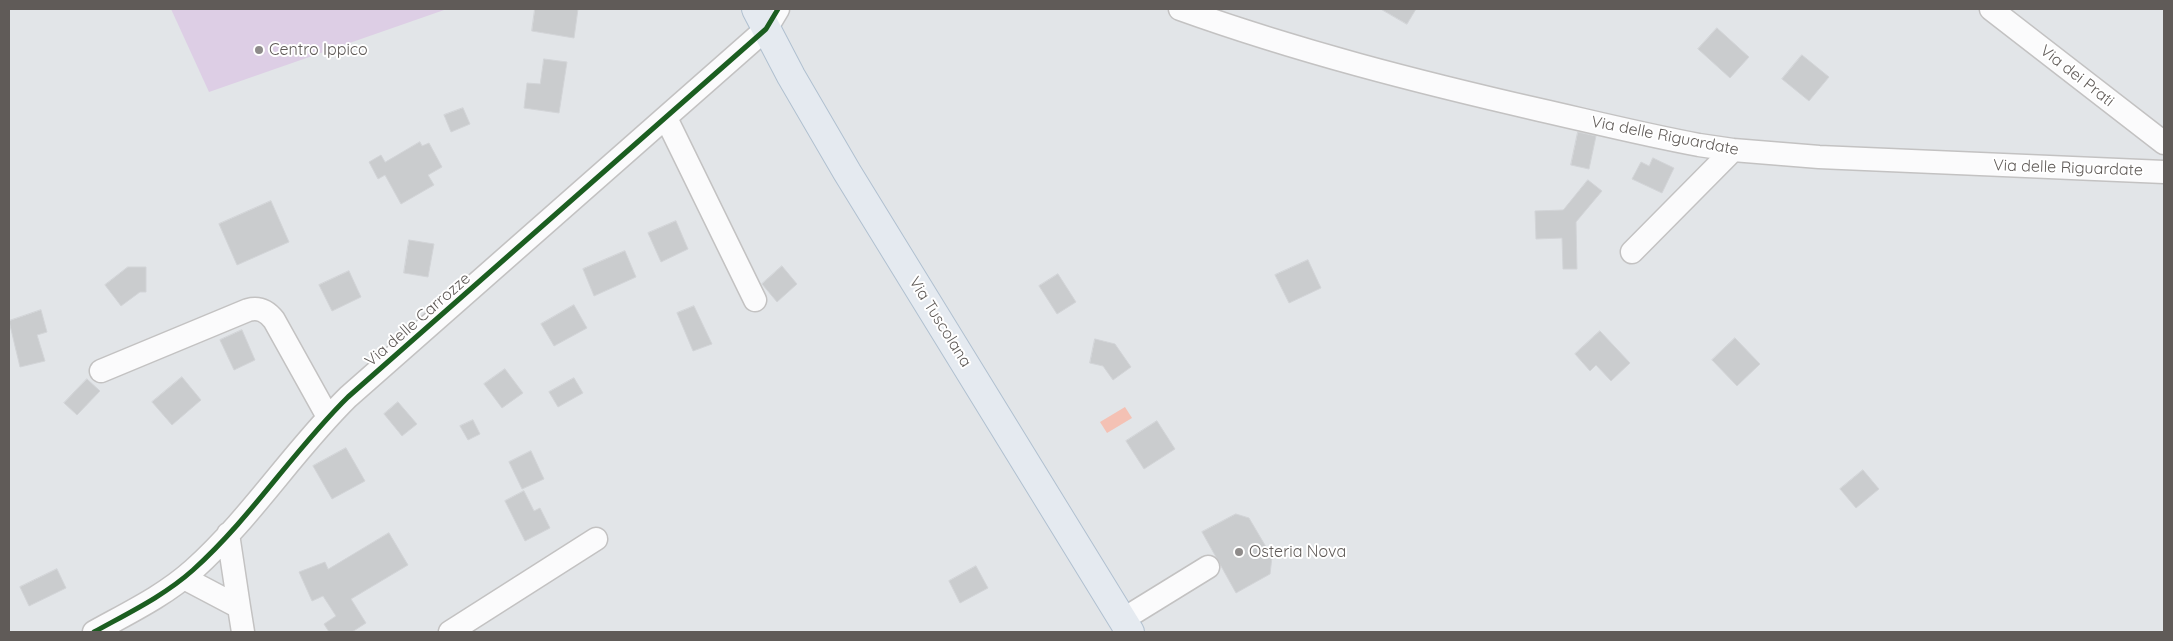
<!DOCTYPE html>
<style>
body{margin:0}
#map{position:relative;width:2173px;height:641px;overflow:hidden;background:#e2e5e8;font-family:Quicksand,sans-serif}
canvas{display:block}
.frame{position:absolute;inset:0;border:10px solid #605b58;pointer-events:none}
</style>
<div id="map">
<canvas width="2173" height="641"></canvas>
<div class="frame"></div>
</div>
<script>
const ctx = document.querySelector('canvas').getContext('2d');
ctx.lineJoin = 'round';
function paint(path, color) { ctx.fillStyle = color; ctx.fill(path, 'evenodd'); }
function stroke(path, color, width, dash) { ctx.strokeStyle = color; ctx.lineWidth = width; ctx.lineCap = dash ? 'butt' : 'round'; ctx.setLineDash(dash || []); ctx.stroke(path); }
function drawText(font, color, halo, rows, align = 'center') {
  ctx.font = font + ' Quicksand,sans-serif'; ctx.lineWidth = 4; ctx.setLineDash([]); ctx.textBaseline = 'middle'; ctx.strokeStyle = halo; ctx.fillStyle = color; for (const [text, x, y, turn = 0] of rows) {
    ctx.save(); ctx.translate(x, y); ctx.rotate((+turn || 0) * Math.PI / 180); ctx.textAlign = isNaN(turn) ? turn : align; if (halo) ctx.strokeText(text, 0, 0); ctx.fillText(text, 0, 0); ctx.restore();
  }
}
paint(new Path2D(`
 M171,9H447L209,92Z`), '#ddcee5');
paint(new Path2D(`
 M1125,407L1132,418L1107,433L1100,422Z`), '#f4c1b4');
const building = new Path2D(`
 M535,9H578L574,38L532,31Z
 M1381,9H1416L1407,24Z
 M1717,28L1749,57L1730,78L1698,49Z
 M1802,55L1829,77L1809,101L1782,79Z
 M544,59L567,62L559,113L524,108L527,83L540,84Z
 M463,108L470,124L451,132L444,115Z
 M1578,132L1596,136L1589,169L1571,165Z
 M420,142L422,146L429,143L442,167L428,175L434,185L401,204L385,175L378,179L369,162L381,155L385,162Z
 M1653,158L1674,168L1662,193L1632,179L1641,162L1649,166Z
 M1588,180L1602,191L1576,222L1577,269H1563L1562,238L1536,239L1535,211L1563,210Z
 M271,201L289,242L237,265L219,224Z
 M676,221L688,249L661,262L648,233Z
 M409,240L434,244L428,277L404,273Z
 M625,251L636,277L594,296L583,269Z
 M1308,260L1321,288L1289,303L1275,275Z
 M782,266L797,284L777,302L762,284Z
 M128,267H146V292H140L121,306L105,285Z
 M349,271L361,297L332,311L319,285Z
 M1058,274L1076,302L1057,314L1039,286Z
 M574,305L587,328L554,346L541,324Z
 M694,306L712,344L693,351L677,313Z
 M41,310L47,332L37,335L45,361L20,367L9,321Z
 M242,330L255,360L234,370L220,340Z
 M1600,331L1630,363L1611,381L1596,365L1590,371L1575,354Z
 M1735,338L1760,364L1737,386L1712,360Z
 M1095,339L1115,344L1131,367L1113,380L1103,366L1090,363Z
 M505,369L523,393L502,408L484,384Z
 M182,377L201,400L172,425L152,402Z
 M574,378L583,393L558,407L549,392Z
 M87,379L100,391L77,415L64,403Z
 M398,402L417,424L402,436L384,414Z
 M473,420L480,434L468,440L460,426Z
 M1157,421L1175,449L1144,469L1126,441Z
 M346,448L365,481L332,499L313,466Z
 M531,451L544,479L522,489L509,462Z
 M1863,470L1879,489L1856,508L1840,489Z
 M524,491L534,511L540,508L550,528L525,541L505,501Z
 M1236,514L1249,518L1272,557L1270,574L1236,593L1202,532Z
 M389,533L408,565L351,599L366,623L352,632H329L324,624L336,616L323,596L312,601L299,572L325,562L328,569Z
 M976,566L988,588L960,603L949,581Z
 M57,569L66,588L29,606L20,587Z`);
paint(building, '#caccce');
stroke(building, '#d2d4d7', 1);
const minor = new Path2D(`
 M1180,9C1297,51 1418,82 1540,110C1593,122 1645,135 1699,145L1733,150L1819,157L2164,172
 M1991,9L2164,143
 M666,118L755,300
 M1632,252L1733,150
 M101,371L248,310C259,307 267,311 274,320L328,417
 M228,534L239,607
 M184,578L239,607L243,632
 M1122,620L1208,567
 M94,632C128,613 164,596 193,570C251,518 293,451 348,397L766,29L778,9
 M450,632L596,539`);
const major = new Path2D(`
 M756,9L791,76L847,172L1130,632`);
stroke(minor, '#c3c2c2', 25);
stroke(major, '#b0c0d0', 30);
stroke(minor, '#fbfbfc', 22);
stroke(major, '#e5eaf0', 28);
stroke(new Path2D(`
 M94,632C128,613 164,596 193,570C251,518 293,451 348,397L766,29L778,9`), '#1b5e20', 5);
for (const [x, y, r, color] of [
 [259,50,5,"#8e8b8a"],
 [1239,552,5,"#8e8b8a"]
]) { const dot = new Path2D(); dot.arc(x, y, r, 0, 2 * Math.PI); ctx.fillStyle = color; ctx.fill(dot); stroke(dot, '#fff', 2); }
drawText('16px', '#605b58', '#fff', [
 ["Centro Ippico",269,50],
 ["Osteria Nova",1249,552]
], 'left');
drawText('16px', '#605b58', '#fff', [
 ["Via dei Prati",2077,76,38],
 ["Via delle Riguardate",1665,136,11],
 ["Via delle Riguardate",2068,168,2],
 ["Via delle Carrozze",418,320,-41],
 ["Via Tuscolana",940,322,58]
]);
</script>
